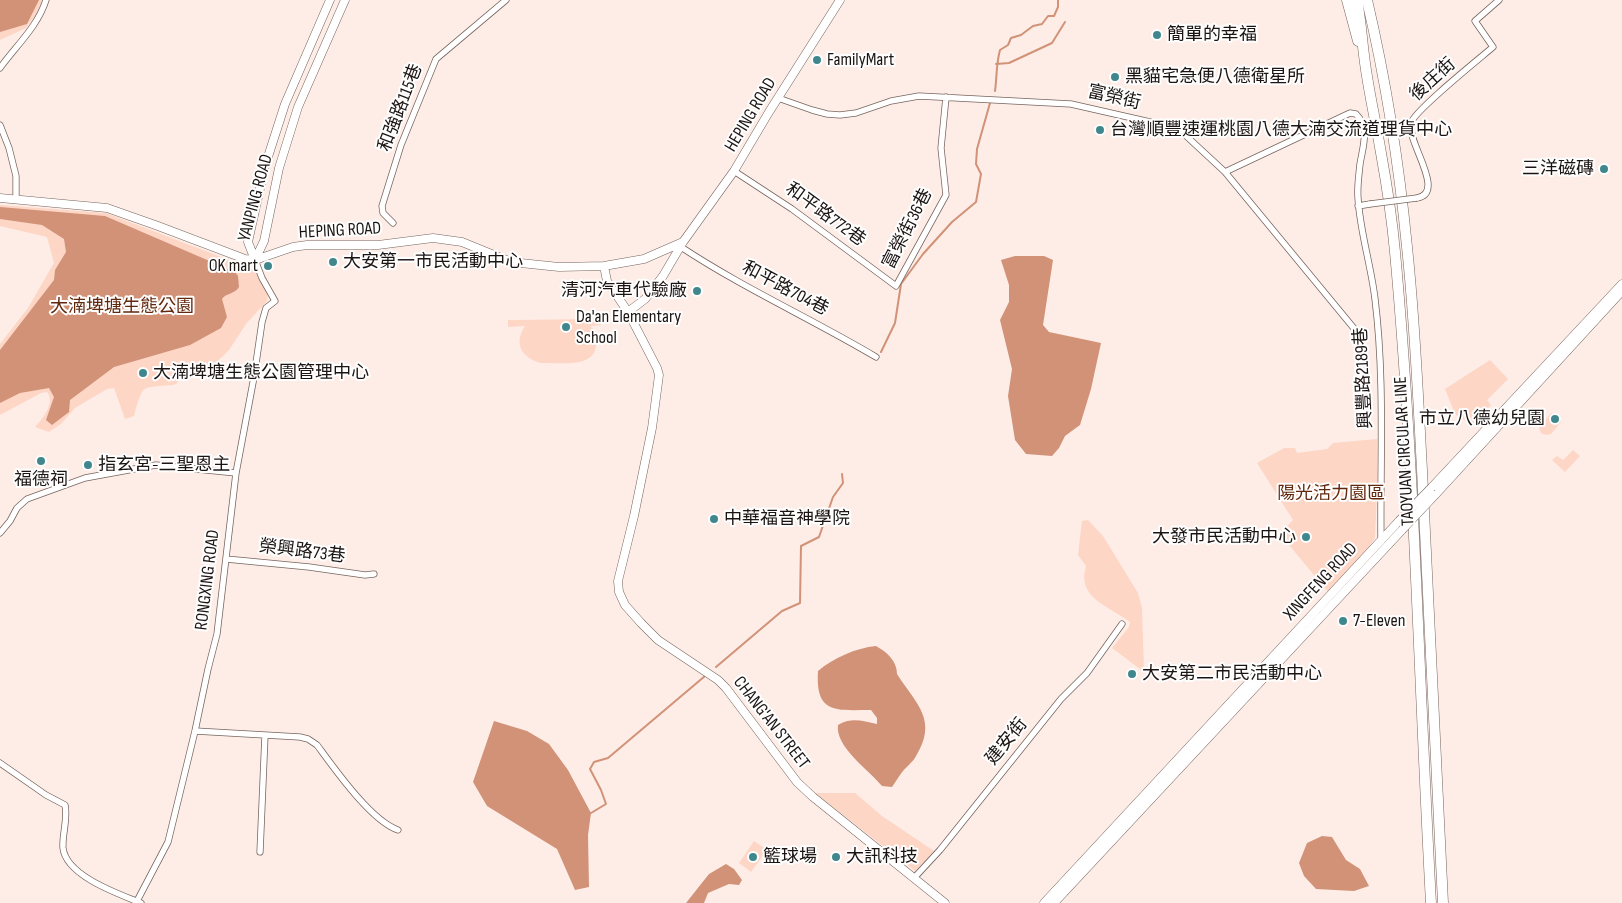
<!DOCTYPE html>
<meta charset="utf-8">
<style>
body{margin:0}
canvas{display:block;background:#fdede6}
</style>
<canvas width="1622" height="903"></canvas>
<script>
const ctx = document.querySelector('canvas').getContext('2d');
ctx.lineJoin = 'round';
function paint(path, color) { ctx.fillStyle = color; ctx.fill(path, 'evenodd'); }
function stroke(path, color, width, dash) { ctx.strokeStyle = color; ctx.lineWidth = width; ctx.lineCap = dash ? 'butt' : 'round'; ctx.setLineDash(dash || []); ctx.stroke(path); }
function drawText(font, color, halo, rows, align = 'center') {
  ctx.font = font + ' "Sofia Sans Condensed","Noto Sans TC",sans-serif'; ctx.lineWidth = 4; ctx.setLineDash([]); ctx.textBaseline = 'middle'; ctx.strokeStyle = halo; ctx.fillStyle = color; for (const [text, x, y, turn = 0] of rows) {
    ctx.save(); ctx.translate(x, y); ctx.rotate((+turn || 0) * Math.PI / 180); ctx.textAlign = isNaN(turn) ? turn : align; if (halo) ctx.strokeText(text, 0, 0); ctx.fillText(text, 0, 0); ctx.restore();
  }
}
paint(new Path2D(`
 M0,0H43L40,9L26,28L0,40Z
 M0,205L106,213L250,268L257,273L268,293L267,301L246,324L229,350L222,357L206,370L180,378L176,384C167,387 146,384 142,392C138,399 136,408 134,416L125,419L114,388L107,389L75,408L61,424L49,432L35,427C42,420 56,402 47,392L41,393L0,415V344L28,308L54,263L47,237L0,226Z
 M601,319V325L590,326L595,330C604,371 568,362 541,363C522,358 513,344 525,326L508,327V320Z
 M1490,360L1508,379L1487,400L1491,405L1472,425L1455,414L1445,389Z
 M1551,413L1559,415L1561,422L1551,434L1546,435L1541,433L1539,428Z
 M1377,439V492L1375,538L1365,552L1328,592L1280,534L1293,520L1257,463L1284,448H1295L1297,453L1327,449L1333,443Z
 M1573,450L1580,456L1565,472L1552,460L1557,456L1563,460Z
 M1088,520L1103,536L1138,593L1142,608L1144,672L1112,648L1129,627L1130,622C1109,606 1076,598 1086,566L1078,555L1082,521Z
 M815,793H855L882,816L934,851L915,871Z
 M754,841L767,850L751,872L739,863Z`), '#fdd6c6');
paint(new Path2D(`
 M0,0H39L27,24L0,32Z
 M0,207L105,216L235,272L238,276L239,287C235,294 226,293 222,299L227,317L221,328L190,345L114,367L70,400L69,412L52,425L46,420L54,397L49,388L20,393L0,403V350L54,280L55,270L66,252L64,239L42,225L0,219Z
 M1015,256H1044L1053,260L1043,325L1049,332L1101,343L1091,389L1080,425L1065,436L1059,448L1052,456L1026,454L1015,440L1008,396L1012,369L1000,320L1009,302V285L1001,260Z
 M876,646C887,652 897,661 897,674C917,705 938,720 916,756C913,762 907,766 903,771C899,776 896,781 892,787L882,786C869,770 835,747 838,725C851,717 863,721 877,724V718L871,710C837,710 815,715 818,671C833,658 856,648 876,646Z
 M494,721L527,731L549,744L568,770L591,813L588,835L589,887L575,890L557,849L487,806L473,782Z
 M1322,836L1332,837L1346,860L1360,869L1369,886L1354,891L1316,889L1304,876L1299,863L1307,843Z
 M726,864L734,869L742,880L739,885L729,884L708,893L704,903H686L709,874Z`), '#d19278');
stroke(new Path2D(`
 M996,64L1009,63L1052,43L1065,22
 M995,91C997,77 996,64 1000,50L1008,45L1011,38L1021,35L1033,26L1042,24L1048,16H1054L1058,7V0
 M881,352L895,323L901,284L923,254L952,222L976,202L981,174L976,164L977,149L990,103
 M716,667L782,611L800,603L801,546L819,537L833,497L843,483L842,474
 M591,813L606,804L601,790L590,769L594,762L608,758L705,676`), '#d19278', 2);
const street = new Path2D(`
 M0,68C16,46 38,26 46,0
 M778,98L812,110L827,114L840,115L856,113L891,101L919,96L1071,104L1172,127L1183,133L1225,172L1357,332
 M0,125L9,148L16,176V200
 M734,171L792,209L896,286L946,195L941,148L946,97
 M1225,172L1350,113L1356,114C1370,128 1363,146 1360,164C1359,175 1357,186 1358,198C1360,232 1371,265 1375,299C1385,379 1380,461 1381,542
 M1417,198C1447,193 1406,141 1411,123C1414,111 1479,59 1493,47L1475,21L1499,0
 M1358,206L1370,204
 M393,223L383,213L382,206L401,145L436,59L506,0
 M681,247C743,288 812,319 876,357
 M0,533L10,521L17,508L27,499L85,478L156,465L236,473
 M226,559L309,567L365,575L374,574
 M195,731L300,737L308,739L317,745C334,768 371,821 398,830
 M0,763L46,795L65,805C68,820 62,834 63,848C66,876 119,894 141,903
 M260,852L265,735
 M914,878L940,850L1061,699L1087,673L1122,624
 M136,903L168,842L195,731L208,669L217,634L236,473L254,377L262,322L266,308L275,301L262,278L255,260`);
const secondary = new Path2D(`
 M0,198L107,208L158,226L245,259L255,260L293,247L307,245H378L433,238L462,242L511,262L559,267L604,266L644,259L683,242
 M255,260L264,241L279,168L298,107L345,0
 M255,260L248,242L265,166L285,104L330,0
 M604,266L607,281L628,312L657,368L659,375L652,428L634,516L618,581L619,592L625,605L641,623L658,640L718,680L726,688L797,782L813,797L945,903
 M628,312L645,299L663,276L683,242L734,171L769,112L840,0
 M1432,487L1622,284
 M1435,495L1622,291
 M1044,903L1399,521
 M1054,903L1402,530`);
const highway = new Path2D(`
 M1347,0L1358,41
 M1357,0C1361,21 1362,42 1365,63C1369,93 1376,123 1381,153C1387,186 1392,219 1395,252C1415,469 1419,686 1431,903
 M1367,0C1386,81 1399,164 1407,247C1415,321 1418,396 1422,470C1430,615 1436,759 1443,903`);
stroke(street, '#76655e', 7);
stroke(secondary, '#76655e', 9);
stroke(highway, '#76655e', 11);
stroke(street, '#fff', 5.5);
stroke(secondary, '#fff', 8);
stroke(highway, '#fff', 10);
const streetBridge = new Path2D(`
 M1370,204L1417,198`);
const secondaryBridge = new Path2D(`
 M1399,521L1432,487
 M1402,530L1435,495`);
stroke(streetBridge, '#76655e', 7, []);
stroke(secondaryBridge, '#76655e', 9, []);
stroke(streetBridge, '#fff', 5.5);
stroke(secondaryBridge, '#fff', 8);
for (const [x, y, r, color] of [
 [1157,35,5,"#40878d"],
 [817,60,5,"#40878d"],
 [1115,77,5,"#40878d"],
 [1100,130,5,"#40878d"],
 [1604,169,5,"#40878d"],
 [333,262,5,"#40878d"],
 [268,266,5,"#40878d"],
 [697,291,5,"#40878d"],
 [566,327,5,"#40878d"],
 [143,373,5,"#40878d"],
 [1555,419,5,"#40878d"],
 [41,461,5,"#40878d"],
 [88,465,5,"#40878d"],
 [714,519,5,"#40878d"],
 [1306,537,5,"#40878d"],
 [1343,621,5,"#40878d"],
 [1132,674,5,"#40878d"],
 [753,857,5,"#40878d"],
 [836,857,5,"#40878d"]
]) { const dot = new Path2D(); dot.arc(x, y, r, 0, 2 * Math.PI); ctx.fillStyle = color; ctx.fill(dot); stroke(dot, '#fefefe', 2); }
drawText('18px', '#1b1412', '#fefefe', [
 ["簡單的幸福",1167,35],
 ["FamilyMart",827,60],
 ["黑貓宅急便八德衛星所",1125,77],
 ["台灣順豐速運桃園八德大湳交流道理貨中心",1110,130],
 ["三洋磁磚",1594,169,"right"],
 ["大安第一市民活動中心",343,262],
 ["OK mart",258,266,"right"],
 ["清河汽車代驗廠",687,291,"right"],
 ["Da'an Elementary",576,317],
 ["School",576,338],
 ["大湳埤塘生態公園管理中心",153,373],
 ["市立八德幼兒園",1545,419,"right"],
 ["指玄宮-三聖恩主",98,465],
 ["福德祠",41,480,"center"],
 ["中華福音神學院",724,519],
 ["大發市民活動中心",1296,537,"right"],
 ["7-Eleven",1353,621],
 ["大安第二市民活動中心",1142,674],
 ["籃球場",763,857],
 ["大訊科技",846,857]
], 'left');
drawText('18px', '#1b1412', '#fefefe', [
 ["後庄街",1433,80,-42],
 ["富榮街",1114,98,13],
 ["和強路115巷",401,108,-69],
 ["HEPING ROAD",751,115,-59],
 ["YANPING ROAD",256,198,-75],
 ["和平路772巷",825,215,36],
 ["富榮街36巷",908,229,-63],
 ["HEPING ROAD",340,231,-3],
 ["和平路704巷",785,289,28],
 ["興豐路2189巷",1364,378,-93],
 ["TAOYUAN CIRCULAR LINE",1405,451,-93],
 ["榮興路73巷",302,552,7],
 ["RONGXING ROAD",208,580,-83],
 ["XINGFENG ROAD",1321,582,-47],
 ["CHANG'AN STREET",771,723,52],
 ["建安街",1007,742,-51]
]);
drawText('18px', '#62280d', '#fefefe', [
 ["大湳埤塘生態公園",122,307],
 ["陽光活力園區",1331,494]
]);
</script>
